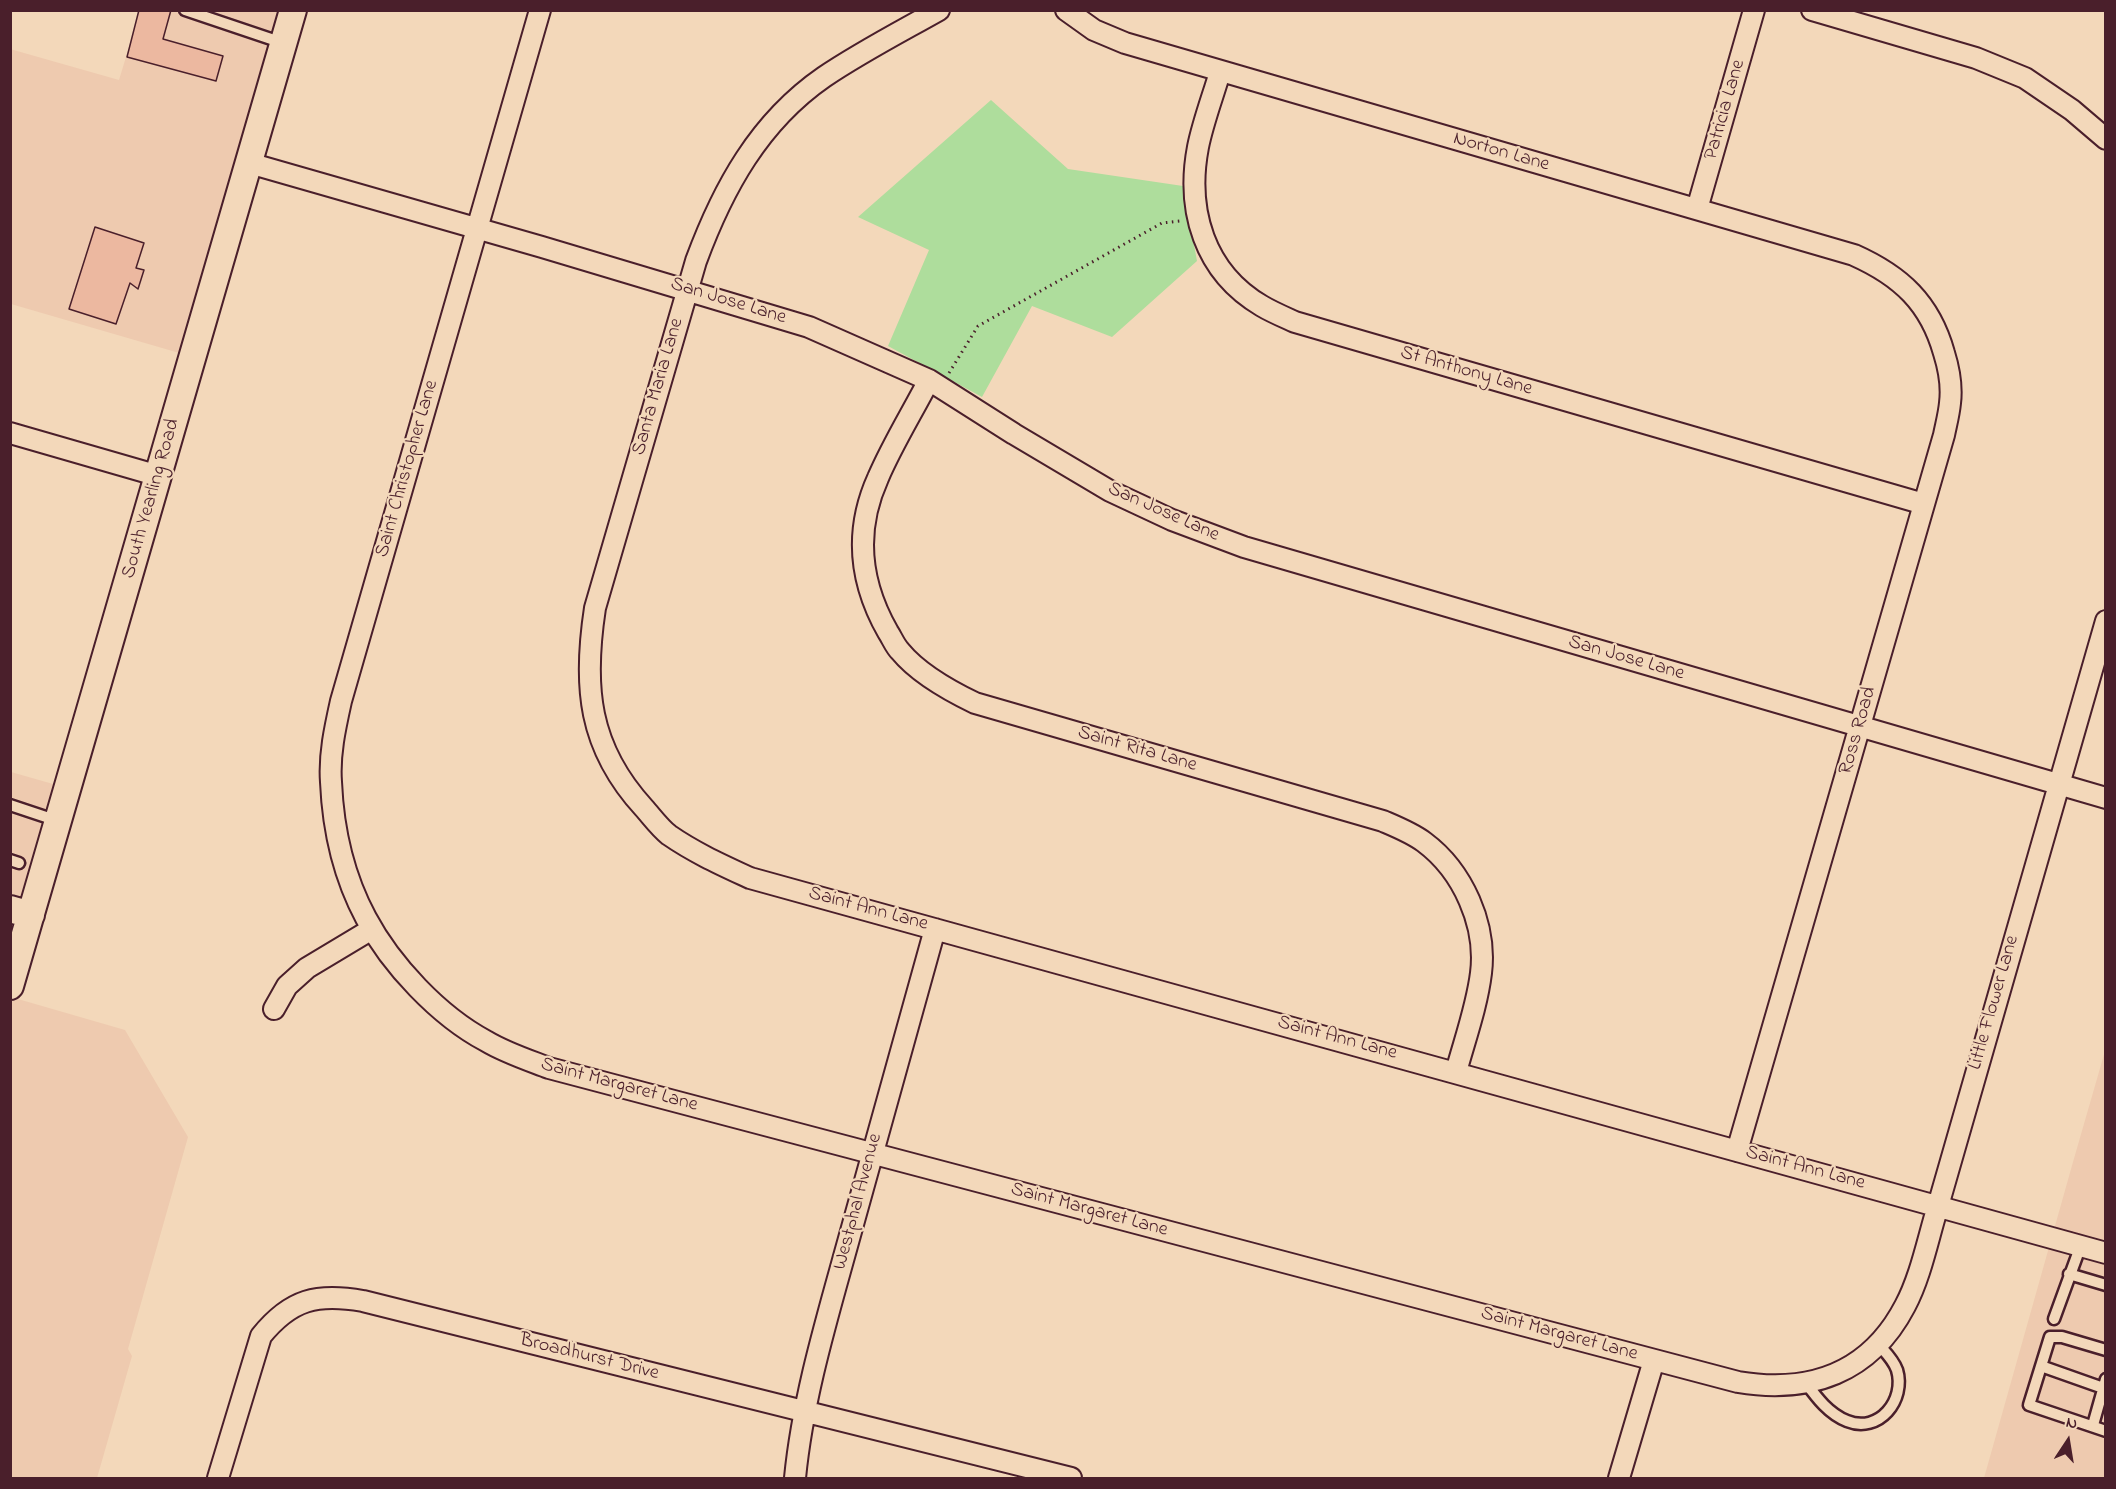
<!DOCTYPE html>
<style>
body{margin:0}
#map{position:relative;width:2116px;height:1489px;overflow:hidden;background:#f3d8ba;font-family:"Indie Flower",sans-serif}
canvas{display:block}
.frame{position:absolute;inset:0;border:12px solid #4a1f2b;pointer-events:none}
.north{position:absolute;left:2038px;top:1411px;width:60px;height:60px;-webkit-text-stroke:4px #f3d8ba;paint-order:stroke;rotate:12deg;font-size:16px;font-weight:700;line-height:24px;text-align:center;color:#4a1f2b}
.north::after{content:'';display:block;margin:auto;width:21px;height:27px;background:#4a1f2b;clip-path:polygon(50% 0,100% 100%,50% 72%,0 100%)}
</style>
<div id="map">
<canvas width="2116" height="1489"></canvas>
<div class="frame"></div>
<div class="north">N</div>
</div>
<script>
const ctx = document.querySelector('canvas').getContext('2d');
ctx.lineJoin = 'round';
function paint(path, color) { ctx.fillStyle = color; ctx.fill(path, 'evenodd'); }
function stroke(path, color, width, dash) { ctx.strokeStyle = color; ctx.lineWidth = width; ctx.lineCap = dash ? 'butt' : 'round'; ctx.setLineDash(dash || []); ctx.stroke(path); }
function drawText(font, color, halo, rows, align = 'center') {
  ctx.font = font + ' "Indie Flower",sans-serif'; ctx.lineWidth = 4.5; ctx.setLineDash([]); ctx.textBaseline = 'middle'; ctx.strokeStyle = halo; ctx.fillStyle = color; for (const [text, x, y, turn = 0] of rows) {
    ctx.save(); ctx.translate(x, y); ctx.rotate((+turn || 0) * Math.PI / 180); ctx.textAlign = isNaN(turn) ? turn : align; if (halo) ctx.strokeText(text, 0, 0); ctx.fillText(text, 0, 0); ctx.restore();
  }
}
paint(new Path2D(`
 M140,11H293L193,357L11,304L10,49L119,80Z
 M11,772L67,788L11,988Z
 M11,997L125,1030L188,1137L128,1349L132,1356L97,1478H11Z
 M2105,1051V1478H1984L2073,1162Z`), '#eecaaf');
paint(new Path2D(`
 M991,100L1068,169L1183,186L1197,261L1112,337L1032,306L982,397L888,346L929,250L858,217Z`), '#aedd9c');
const building = new Path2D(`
 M139,10H171L163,39L223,56L216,81L127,57Z
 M95,227L144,243L136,268L144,270L138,289L130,283L116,324L69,309Z`);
paint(building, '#ecb8a0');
stroke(building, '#4a1f2b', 1.5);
const service = new Path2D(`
 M185,10L283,43
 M10,805L58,821
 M10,860L19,863
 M2069,1274L2106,1285
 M2054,1319L2081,1245
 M2106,1350L2062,1337H2050L2029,1405L2106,1431
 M2041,1366L2106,1389
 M1806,1383C1817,1398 1829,1414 1847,1421C1879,1434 1906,1400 1897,1370C1893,1359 1885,1352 1878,1344
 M2093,1425L2106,1379`);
const minor = new Path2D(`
 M540,10L341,701C335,728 329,755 331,782C333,828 344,877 366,918C391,965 439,1016 486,1041C506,1053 528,1060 549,1068L1738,1382C1810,1394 1870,1373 1905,1306C1921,1276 1928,1238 1938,1206L2106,621
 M939,10C900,32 861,52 824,77C759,122 723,188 696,261L595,608C583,686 588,747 644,808C652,817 660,828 669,835C695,853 722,865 750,878L2106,1253
 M1066,10L1094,30L1125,43L1854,255C1901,276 1930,303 1944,353C1949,369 1952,387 1950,403C1949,414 1946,425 1944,435L1737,1151
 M1812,10L1976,58L2025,78L2072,110L2106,139
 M1220,72C1213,96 1203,122 1198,147C1186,210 1204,272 1262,306C1272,312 1284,317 1295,322L1924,504
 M249,163L542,247L809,327L929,380L1014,434L1110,491L1172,520L1244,547L2106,798
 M1697,209L1754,10
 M929,380C912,413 892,445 878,478C854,531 860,583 888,632C892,638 895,646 900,651C918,673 950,691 975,703L1383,821C1397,827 1412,833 1424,842C1463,871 1487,925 1481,973C1477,1006 1465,1039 1456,1072
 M10,433L159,476
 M274,1009L287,986L307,968L372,929
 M218,1478L261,1336C291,1299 317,1293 363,1301L1071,1478
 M795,1478C803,1396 828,1315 850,1235C878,1133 907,1031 935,929
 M1619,1478L1654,1360`);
const tertiary = new Path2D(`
 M10,909L31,915
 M10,986L293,10`);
stroke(service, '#4a1f2b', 15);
stroke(minor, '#4a1f2b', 24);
stroke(tertiary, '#4a1f2b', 30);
stroke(new Path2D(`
 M949,373L978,326L1162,223L1180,221`), '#4a1f2b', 3, [1.5, 4.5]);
stroke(service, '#f3d8ba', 10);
stroke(minor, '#f3d8ba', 20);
stroke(tertiary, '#f3d8ba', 26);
drawText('20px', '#4a1f2b', '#f3d8ba', [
 ["Patricia Lane",1726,110,-74],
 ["Norton Lane",1501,153,16],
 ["San Jose Lane",728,302,17],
 ["St Anthony Lane",1466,372,16],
 ["Santa Maria Lane",659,387,-74],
 ["Saint Christopher Lane",408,469,-74],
 ["South Yearling Road",152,499,-74],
 ["San Jose Lane",1163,513,24],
 ["San Jose Lane",1626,659,16],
 ["Ross Road",1859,731,-74],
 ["Saint Rita Lane",1137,750,16],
 ["Saint Ann Lane",868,910,15],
 ["Little Flower Lane",1995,1003,-74],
 ["Saint Ann Lane",1337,1039,15],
 ["Saint Margaret Lane",619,1086,15],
 ["Saint Ann Lane",1805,1169,15],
 ["Westphal Avenue",859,1202,-75],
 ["Saint Margaret Lane",1089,1211,15],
 ["Saint Margaret Lane",1559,1335,15],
 ["Broadhurst Drive",589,1358,14]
]);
</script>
